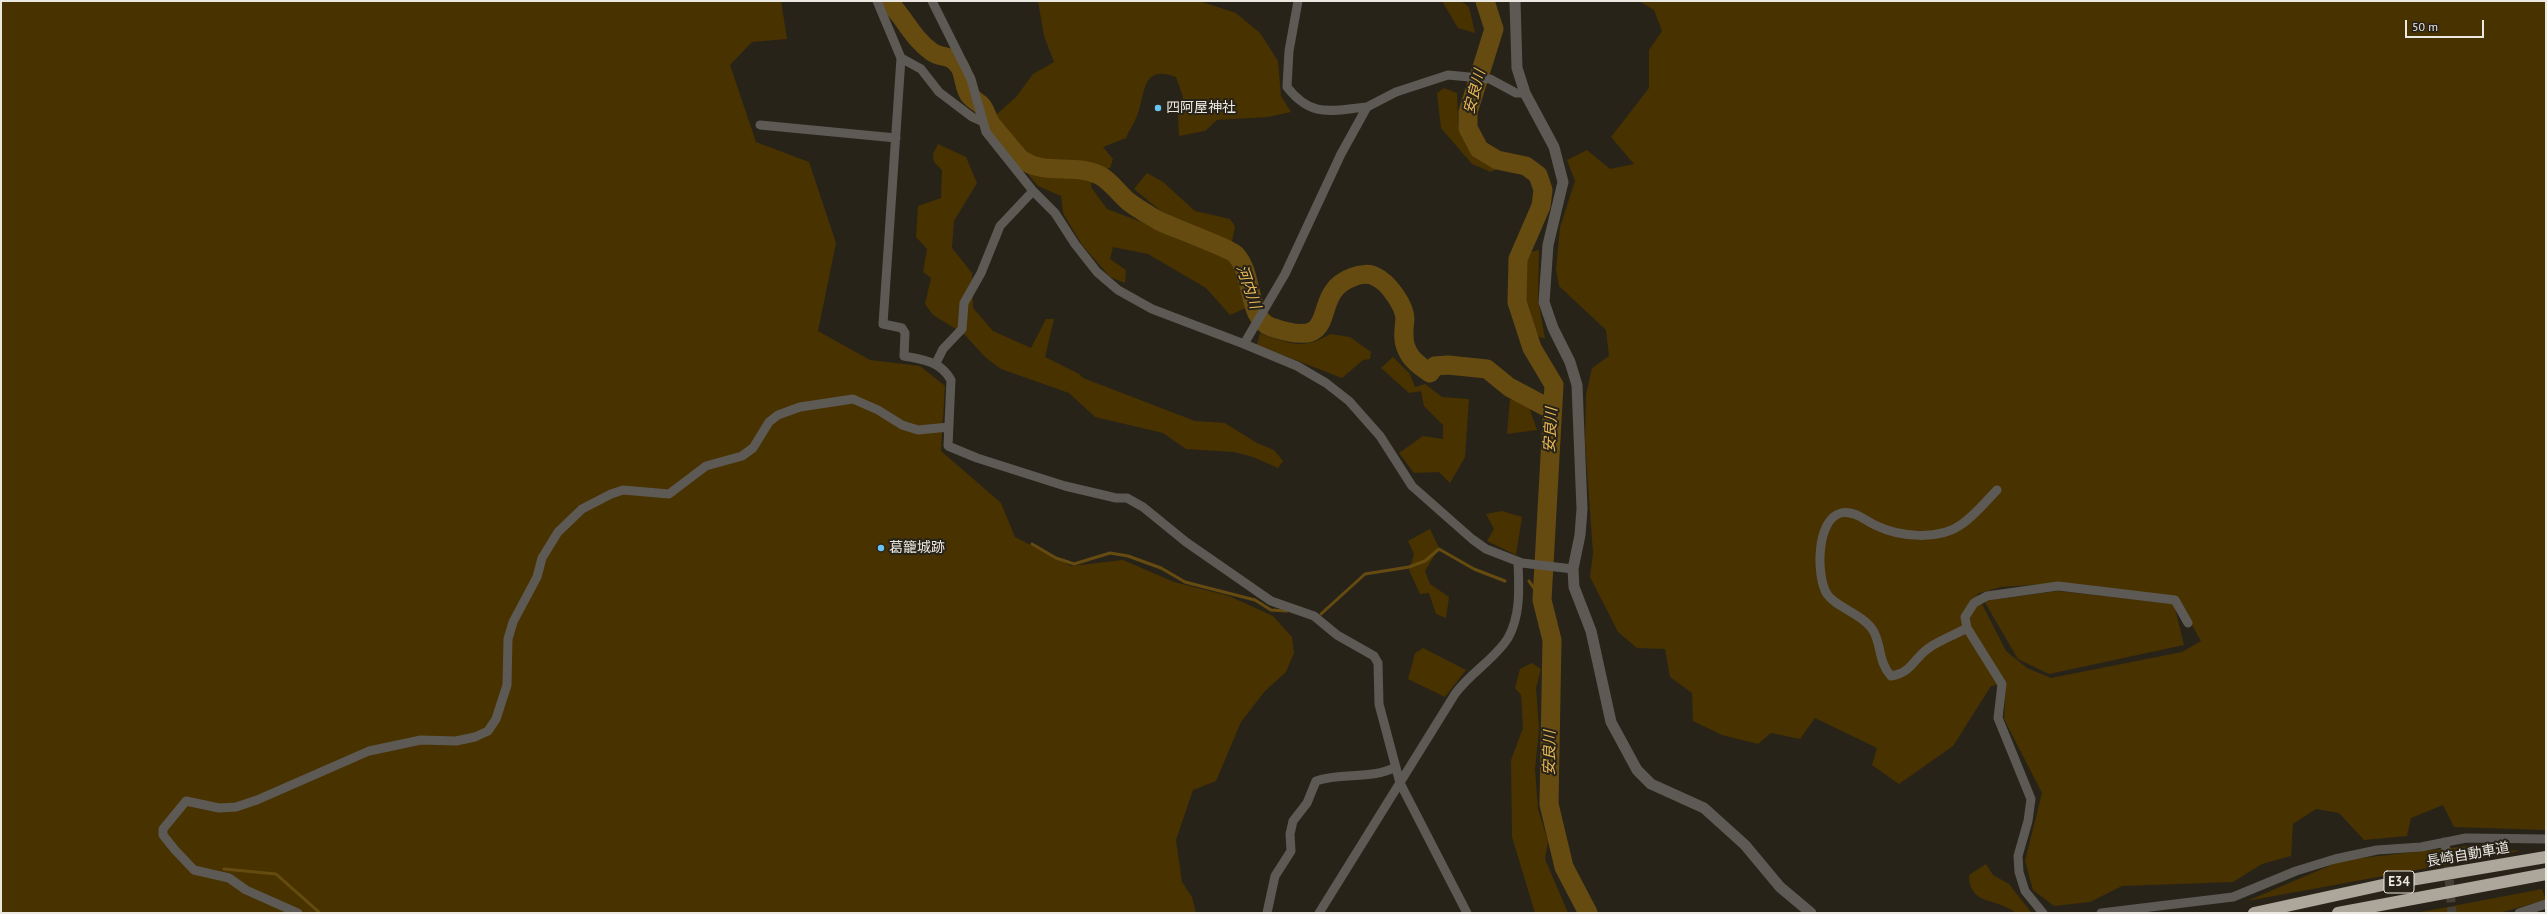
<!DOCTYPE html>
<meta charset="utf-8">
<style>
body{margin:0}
#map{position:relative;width:2547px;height:914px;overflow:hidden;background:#282319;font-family:"PT Sans",sans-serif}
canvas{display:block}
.frame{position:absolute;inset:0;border:2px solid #ebe7e1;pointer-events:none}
.scale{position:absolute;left:2405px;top:20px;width:79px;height:18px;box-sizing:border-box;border:2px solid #ebe7e1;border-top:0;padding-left:5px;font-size:12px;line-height:14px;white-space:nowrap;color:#ebe7e1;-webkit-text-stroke:3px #282319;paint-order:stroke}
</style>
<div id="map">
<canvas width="2547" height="914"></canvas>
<div class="frame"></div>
<div class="scale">50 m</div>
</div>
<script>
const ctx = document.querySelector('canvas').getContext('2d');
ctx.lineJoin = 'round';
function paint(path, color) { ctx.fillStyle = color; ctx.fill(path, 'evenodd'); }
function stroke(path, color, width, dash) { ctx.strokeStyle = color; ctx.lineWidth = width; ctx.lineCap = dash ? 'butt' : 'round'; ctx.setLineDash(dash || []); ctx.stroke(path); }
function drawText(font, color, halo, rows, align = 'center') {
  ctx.font = font + ' "PT Sans","Noto Sans JP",sans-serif'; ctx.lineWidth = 4; ctx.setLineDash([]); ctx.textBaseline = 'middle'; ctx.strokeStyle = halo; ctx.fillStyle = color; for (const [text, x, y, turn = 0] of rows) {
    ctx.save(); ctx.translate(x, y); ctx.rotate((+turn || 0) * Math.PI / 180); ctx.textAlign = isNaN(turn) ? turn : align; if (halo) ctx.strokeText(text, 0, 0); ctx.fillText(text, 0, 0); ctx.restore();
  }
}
paint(new Path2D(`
 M1,1H781L787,39L752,42L730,65L756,142L809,162L836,243L818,331L870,360L920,366L945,386L941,451L1001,503L1015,537L1071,566L1123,560L1174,582L1229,596L1273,616L1292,637L1294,653L1286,672L1265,691L1241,722L1216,781L1193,790L1176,840L1182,882L1192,897L1196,913H1Z
 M1038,1H1199L1236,13L1260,33L1278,61L1281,96L1291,112L1268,117L1217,120L1205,131L1179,136L1178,115L1183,97L1176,77C1141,64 1146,93 1137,116C1134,123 1129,131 1126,138L1103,147L1113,159L1110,168L1092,170L1091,187L1107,209L1155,227L1161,211L1134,189L1147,173L1163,182L1195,211L1230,219L1235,226L1231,246L1235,267L1243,284L1248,307L1230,315L1206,288L1148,254L1113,247L1110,259L1126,270L1125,283L1110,277L1082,245L1063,213L1061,196L1038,186L992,132L997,114L1016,97L1033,74L1054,62L1044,36Z
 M1442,1H1461L1469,7L1475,33L1458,28Z
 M1639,1H2546V830L2454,827L2443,805L2411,818L2407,836L2364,840L2339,813L2316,809L2293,824L2291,856L2262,864L2233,882L2122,886L2090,902L2054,906L2033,890L2025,861L2042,793L2004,719L2006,684L1991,686L1953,746L1899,784L1872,765L1877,748L1815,718L1800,739L1771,733L1758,744L1722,735L1693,721L1692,693L1670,677L1665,649L1637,648L1618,632L1590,577L1593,553L1585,441L1586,395L1592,368L1609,356L1606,330L1559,286L1556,270L1560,227L1575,181L1567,160L1587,150L1610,169L1634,164L1611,137L1649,88V50L1662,31L1654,10ZM2058,583L2176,597L2201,641L2182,652L2051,678L2027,668L2006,651L1977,594L2001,587Z
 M1444,88L1457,93L1458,125L1476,153L1498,168L1491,172L1472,164L1441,128L1437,93Z
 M938,144L966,157L977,183L954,221L952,248L972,273L973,308L993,331L1031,348L1046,319H1054L1045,357L1079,374L1083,378L1195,421L1225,423L1257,443L1274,450L1283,461L1278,468L1253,457L1234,452L1186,449L1163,433L1095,417L1069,393L1001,369L985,357L964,334L933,315L925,304L931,278L923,272L927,249L916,237L918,206L941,198L942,170L934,162L933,154Z
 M1539,250L1538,299L1545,339L1533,334L1521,296L1527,253Z
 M1260,333C1287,343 1304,351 1330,334L1350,337L1371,352L1370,359L1363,360L1342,378L1257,345Z
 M1393,357L1410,374L1415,387L1425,384L1442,397L1469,399L1465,457L1450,483L1439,472L1414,473L1399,453L1423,436L1443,439V425L1424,406L1421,391L1409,393L1381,368Z
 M1510,399L1528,404L1537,430L1507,434Z
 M1502,511L1522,517L1516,555L1487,541L1494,529L1486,514Z
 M1430,529L1439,548L1425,571L1430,584L1449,597L1446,618L1436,614L1429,593L1420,594L1409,570L1414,554L1408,541Z
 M2058,591L2174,604L2184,645L2049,674L2018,659L1984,601Z
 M1423,648L1466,670L1445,697L1408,679L1415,653Z
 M1532,663L1541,669L1536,688L1539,729L1535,769L1538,809L1548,841L1545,859L1568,913H1535L1512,837L1511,760L1523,728L1521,695L1515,688L1520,669Z
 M2468,846L2520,851L2247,901L2343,860Z
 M1986,864L1993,875L2009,884L2031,912L2016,913C1996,897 1969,906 1969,875Z
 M2542,889L2546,900L2499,913H2416Z`), '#483200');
stroke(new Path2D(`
 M1032,544L1056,558L1074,564L1110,553L1128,556L1161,568L1185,582L1255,600L1271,610L1287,611
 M1529,581L1542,600
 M1321,614L1365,574L1409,567L1425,561L1439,549L1474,569L1505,581
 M224,869L276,874L320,913`), '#664b11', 3);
stroke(new Path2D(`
 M888,1C905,18 912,38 932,52C942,59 950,53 959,66C965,74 963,88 970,96C973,100 979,102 982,106C986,111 987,118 991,124C996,130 1018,157 1022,160C1047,176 1073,163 1099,175C1110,180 1119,194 1129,202C1138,209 1149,215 1159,221C1172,227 1231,249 1236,255C1254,274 1247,319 1271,327C1347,353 1305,294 1353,277C1360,274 1370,273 1376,277C1388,282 1405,306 1405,319C1404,329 1402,340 1407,350C1411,360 1421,367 1430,373L1435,366L1448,365L1487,369L1509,387L1552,410
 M1485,1L1494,29L1468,112V128L1479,149L1497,160L1526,166L1538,175L1543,190L1541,206L1518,259L1517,302L1532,348L1554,385L1542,600L1552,640L1549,804L1564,867L1588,913`), '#664b11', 19);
stroke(new Path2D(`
 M2447,853L2452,913`), '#454037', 9, [9, 4.5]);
stroke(new Path2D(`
 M877,1L901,58L921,69L939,92L972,117L981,121
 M932,1L971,79L986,132L1033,191L1055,213L1075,244L1097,272L1118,290L1152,309L1244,344L1297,366L1326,383L1349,401L1380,436L1412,486L1472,539L1486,549L1522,563L1573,569
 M1298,1L1289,51L1287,87C1312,119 1332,110 1367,107
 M901,58L883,324L902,328L905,333L904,356C924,360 940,361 951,380L948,446L977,458L1065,486L1116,498H1127L1143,507L1186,542L1271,601L1314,616L1337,635L1374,656L1378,663L1379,704L1400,783L1467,913
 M760,125L896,138
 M1244,344L1285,274L1341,154L1367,107L1396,92L1448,75L1490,79L1516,93H1525
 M936,363L943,349L962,329L964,303L981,273L1000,226L1033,191
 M1997,490C1986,501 1975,515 1962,524C1939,541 1899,537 1875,525C1865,520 1853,510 1841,513C1816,519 1816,577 1827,594C1835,607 1864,614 1874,632C1882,648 1878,661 1891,676C1910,673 1912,662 1925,651C1934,642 1955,635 1967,628L2002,684L1998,718L2031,799L2028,821L2018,856L2019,872L2025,891L2043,913
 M1967,628L1965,617L1974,603L1987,596L2058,586L2175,600L2188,623
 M2444,842L2447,853
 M298,913L246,890L229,878L194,870L175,850L163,835V829L186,801L219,808L236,807L257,800L369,751L421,740L456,741L475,737L488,731L496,719L507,685L508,639L513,622L537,577L542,558L558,532L582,509L611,494L623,490L669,494L706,466L742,456L753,448L769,422L778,415L800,407L853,399L878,410L902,425L918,430L949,427
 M1267,913L1275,876L1291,851L1290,834L1293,821L1307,803L1316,781C1342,772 1371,780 1396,767
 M1319,913L1455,694C1470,673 1495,659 1508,638C1521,615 1519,587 1518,562
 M2101,913L2233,897L2296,871L2335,859L2377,850L2421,847L2466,838L2546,839
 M2519,913L2546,904`), '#5d5a55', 9);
stroke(new Path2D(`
 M1515,1L1517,68L1525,93L1554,147L1563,182L1548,245L1544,302L1553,328L1570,362L1577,385L1582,509L1580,535L1573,569L1574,587L1591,631L1611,722L1637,770L1651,784L1704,808L1745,845L1780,887L1811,913`), '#5d5a55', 11);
stroke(new Path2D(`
 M2254,913L2387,884L2546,857
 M2338,913L2546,874`), '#ada69a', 12);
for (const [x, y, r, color] of [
 [1158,108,4,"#69c4f1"],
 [881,548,4,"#69c4f1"]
]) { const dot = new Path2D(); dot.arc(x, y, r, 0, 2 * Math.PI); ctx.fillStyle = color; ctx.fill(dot); stroke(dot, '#282319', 1.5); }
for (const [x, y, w] of [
 [2399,882,30]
]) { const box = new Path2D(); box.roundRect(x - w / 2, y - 11, w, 22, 3); ctx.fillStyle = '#282319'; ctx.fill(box); stroke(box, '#ebe7e1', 1); }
drawText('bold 13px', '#ebe7e1', null, [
 ["E34",2399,882]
]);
drawText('14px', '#ebe7e1', '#282319', [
 ["四阿屋神社",1166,108],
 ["葛籠城跡",889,548]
], 'left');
drawText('14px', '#ebe7e1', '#282319', [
 ["長崎自動車道",2468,855,-10]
]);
drawText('italic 15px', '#ebb955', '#282319', [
 ["安良川",1475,92,-75],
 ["河内川",1248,287,71],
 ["安良川",1551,430,-87],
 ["安良川",1550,753,-89]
]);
</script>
